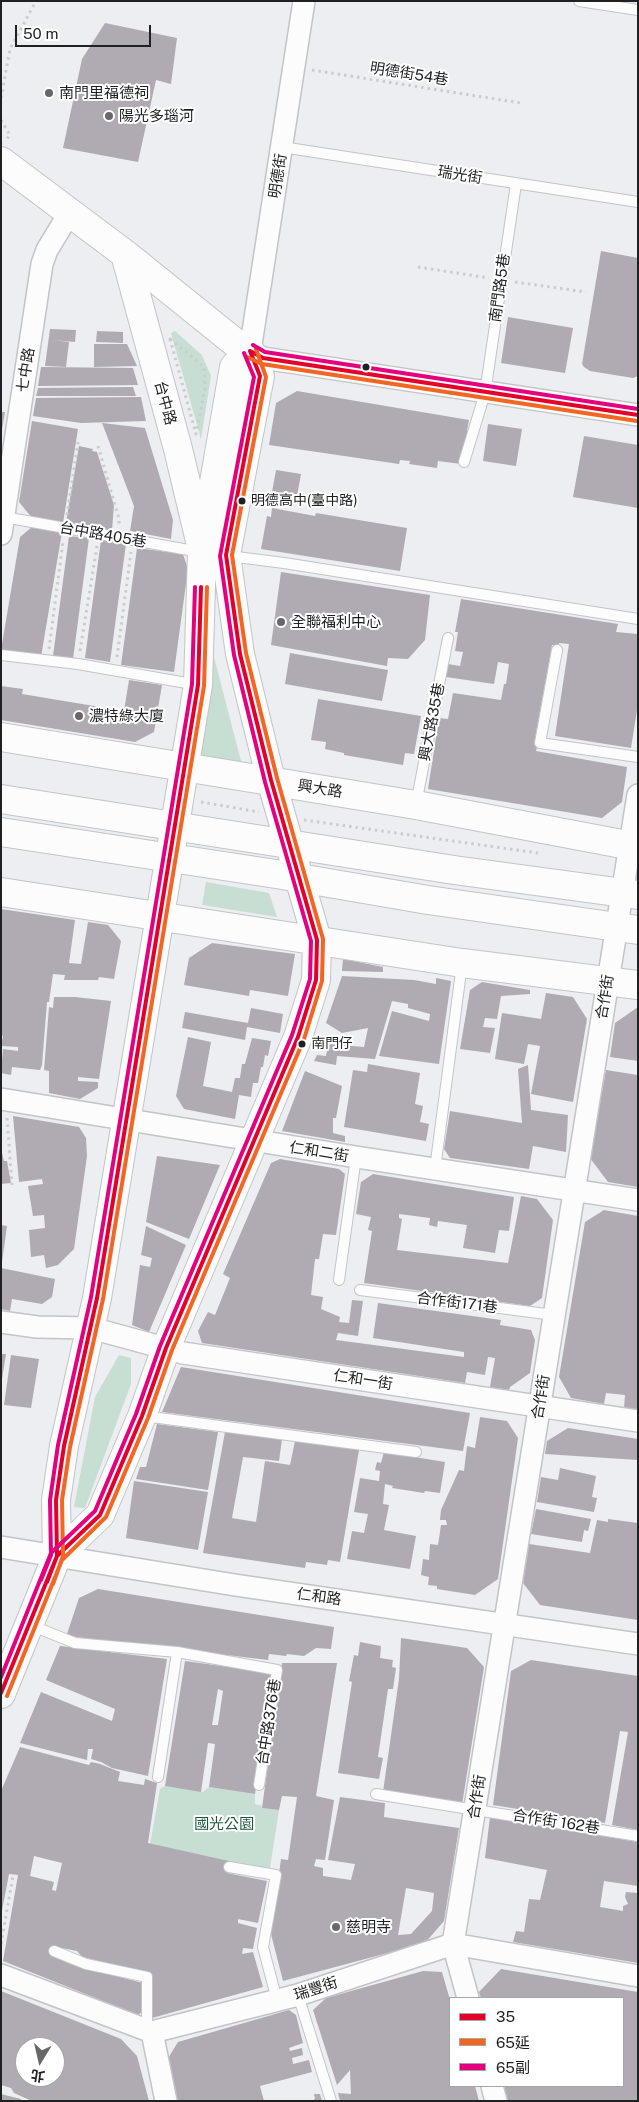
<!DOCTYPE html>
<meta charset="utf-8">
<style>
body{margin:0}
#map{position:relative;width:639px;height:2102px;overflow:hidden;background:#eceef1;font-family:"Public Sans","Noto Sans TC",sans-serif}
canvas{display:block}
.frame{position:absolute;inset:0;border:2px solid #1f2022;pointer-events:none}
.legend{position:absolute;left:449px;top:1997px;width:175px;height:90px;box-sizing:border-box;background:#fff;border:1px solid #a5a6a7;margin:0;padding:6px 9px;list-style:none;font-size:15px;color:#1f2022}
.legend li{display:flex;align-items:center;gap:10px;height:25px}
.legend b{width:25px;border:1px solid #a5a6a7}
.north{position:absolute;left:15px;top:2037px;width:50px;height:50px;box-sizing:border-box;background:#fff;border:1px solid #a5a6a7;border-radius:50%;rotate:189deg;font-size:14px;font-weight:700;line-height:20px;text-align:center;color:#1f2022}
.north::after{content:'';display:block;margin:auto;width:18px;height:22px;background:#67686a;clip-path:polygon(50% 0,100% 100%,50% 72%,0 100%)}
.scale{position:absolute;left:15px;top:25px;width:136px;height:22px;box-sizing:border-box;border:2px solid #1f2022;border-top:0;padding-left:6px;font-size:15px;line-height:18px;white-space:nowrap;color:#1f2022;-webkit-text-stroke:4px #fff;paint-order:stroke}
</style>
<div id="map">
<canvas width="639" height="2102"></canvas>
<div class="frame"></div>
<ul class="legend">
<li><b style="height:6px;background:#e4002b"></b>35</li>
<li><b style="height:6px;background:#f26522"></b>65延</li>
<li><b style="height:6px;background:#e5007d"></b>65副</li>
</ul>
<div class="north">北</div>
<div class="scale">50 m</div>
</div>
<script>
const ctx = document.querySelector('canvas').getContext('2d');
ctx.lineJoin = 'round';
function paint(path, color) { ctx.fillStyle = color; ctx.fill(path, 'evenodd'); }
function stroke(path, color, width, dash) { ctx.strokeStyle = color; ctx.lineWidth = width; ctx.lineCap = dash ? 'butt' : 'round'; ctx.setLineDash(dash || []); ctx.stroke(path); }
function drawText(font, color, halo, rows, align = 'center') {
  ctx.font = font + ' "Public Sans","Noto Sans TC",sans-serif'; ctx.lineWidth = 4; ctx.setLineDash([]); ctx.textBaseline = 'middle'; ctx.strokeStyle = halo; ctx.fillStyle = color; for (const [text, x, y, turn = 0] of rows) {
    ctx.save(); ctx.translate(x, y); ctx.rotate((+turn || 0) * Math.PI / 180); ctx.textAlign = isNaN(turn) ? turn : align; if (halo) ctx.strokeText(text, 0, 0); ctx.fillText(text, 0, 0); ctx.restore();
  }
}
paint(new Path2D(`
 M175,331L202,355L211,376L201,439L171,333Z
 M214,657L242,765L200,759Z
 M206,882L269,893L277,917L202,905Z
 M119,1355L131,1358V1384L85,1508L74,1507L95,1397Z
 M165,1786L203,1792L209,1787L255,1794V1804L263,1806V1808L279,1810L270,1868L228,1863V1861L150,1844L160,1789Z`), '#c7ded2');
paint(new Path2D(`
 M105,23L177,38L171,84L156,80L138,162L63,148L82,59Z
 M601,251L638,258V376L633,378L590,371L584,367L582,364Z
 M508,317L573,328L565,373L501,363Z
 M50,329L76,330L75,342L52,340L69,342L66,367L45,366Z
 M97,331L123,332V343L96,342Z
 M94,344H127L137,366L94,367Z
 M41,367L133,368L138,385L38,386Z
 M133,387L136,396H36L38,388Z
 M297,391L469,420L467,431H470L461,464L438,461L437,468L409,464L410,461L400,460L399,464L269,445L276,403Z
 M141,397L146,421L81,423L33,416L36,398Z
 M1,412H5L2,430H1Z
 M32,421L78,429L63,523L32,518L19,502Z
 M102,423L145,428L173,520L171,539L130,531L134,506Z
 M488,424L522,429L516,466L483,461Z
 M584,436L638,445V508L573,497Z
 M79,446L93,449L92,451L97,452L114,505L112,530L66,522Z
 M276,470L301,474L297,496L272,492Z
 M272,508L315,516L316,513L407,528L400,571L261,549L267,516L271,517Z
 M32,527L62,532L41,657L1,650L20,537Z
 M69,536L89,538L73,659L53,656Z
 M101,540L126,544L110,662L85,658Z
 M137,548L183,554L188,569L174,672L121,665Z
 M281,572L430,595L425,640L408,659L388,658L387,666L271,645Z
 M461,599L618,624L616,632L638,634V704L631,748L555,736L569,644L559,643V646L552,645L534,744L537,747L536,751L627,767L622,802L602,818L428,789L439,718L448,719L453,693L501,700L504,684H506L509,664L498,662L494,684L446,677L448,664L460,666L463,652L455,651L458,632H455Z
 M290,653L388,670L382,701L285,684Z
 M129,680L162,685L154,732L135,742L1,720V686L23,689L22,694L124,711Z
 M318,699L421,716L414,754L405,753L403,765L344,755V753L325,749L326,742L311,740Z
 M1,909L75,920L69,963L81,964L88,922L108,925L121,941L114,979L99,977L98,980H64L65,975L53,974L49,1002H47L42,1065L40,1070L12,1067L11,1075L1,1073L3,1049L18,1051V1047L1,1046L3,1036L1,1035Z
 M212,943L295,954L288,996L250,990L249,996L184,985L189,958Z
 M343,959L383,967V972L342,971Z
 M342,976L414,980L436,984V978L451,981L439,1064L379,1056L392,1011L429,1021L430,1014L408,1008V1004L392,1001L375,1059L337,1056L336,1065L314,1061L317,1055L326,1056L328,1044L364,1047L368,1028L342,1033L326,1023Z
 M482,982L530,990V994L501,996L497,1019L485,1018L483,1027L495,1028L490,1053L460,1049L470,990Z
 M546,993L573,997L587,1019L573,1102L531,1094L540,1046L528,1044L524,1064L495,1059L502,1013L541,1019Z
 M54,997H75L111,1001L99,1079L78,1077V1081L98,1082V1088L80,1099L49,1093V1071L44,1070L49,1007L53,1008Z
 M638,1007V1061L610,1057L615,1023Z
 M251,1008L283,1014L280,1033L247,1027L245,1040L182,1028L185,1012L248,1023Z
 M188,1037L211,1042L203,1086L232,1092L235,1078H240L242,1064H245L252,1038L271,1041L268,1056L265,1055L263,1067H261L258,1083H253L251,1097L239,1095L235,1119L184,1109L176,1096Z
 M368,1064L420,1073L415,1104L423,1106L420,1122L429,1124L426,1141L344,1127L353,1070L367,1072Z
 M528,1065L531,1110L568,1115L566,1152L533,1146L529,1169L450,1158L444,1149L450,1111L522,1123L518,1069Z
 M606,1070L638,1075V1187L608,1182L590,1158Z
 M305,1071L342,1086L336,1118H333V1133L345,1136V1142L282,1131Z
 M13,1116L79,1127L86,1138L87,1156L74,1249L58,1265L46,1268L44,1255L31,1257L29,1230L45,1228L44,1215L33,1216L28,1186L43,1184L42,1179L19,1182Z
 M1,1149L4,1161H7L11,1183L1,1184Z
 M157,1156L220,1165L189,1239L146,1222Z
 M280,1159L339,1169L345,1174L336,1235L323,1234L319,1259H315L311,1295L323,1297L321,1309L340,1317L339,1322L349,1323L352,1300L363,1301L358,1336L338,1333L336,1340L464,1357V1352L373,1338L378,1303L501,1320L500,1325L531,1330L535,1340L530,1373L510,1387L509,1390L490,1387L495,1358L488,1357L485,1375L467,1372L465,1383L202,1343L198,1331L208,1312L215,1315L230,1278L223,1274L271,1163Z
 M373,1174L514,1197L509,1231L499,1230L495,1253L463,1248L467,1225L438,1221L437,1227L429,1225L430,1218L399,1214V1218L402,1219L397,1250L508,1263L521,1196L537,1199L553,1220L542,1298L530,1306L364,1283L372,1231L368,1230L371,1217L356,1214L361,1182Z
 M604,1210L638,1216V1410L624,1408L625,1395L606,1393L604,1404L571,1398L559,1377L585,1222Z
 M1,1225L7,1226L2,1262H1Z
 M146,1226L186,1245L149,1332L132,1325L140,1265L150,1267L152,1258L141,1255Z
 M1,1268L55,1279L52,1297L42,1304L12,1299L10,1311L1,1309Z
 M1,1354H6L2,1379H1Z
 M11,1355L39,1359L31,1408L4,1405Z
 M181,1367L470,1413L463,1451L162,1412Z
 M480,1417L507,1421L518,1438L498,1579L475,1595L437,1589V1586L428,1585L429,1577L421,1575L423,1559L429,1560L430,1544L438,1545L441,1525H447L446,1520H440L441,1510L459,1470L464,1471L467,1446L475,1448Z
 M157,1424L218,1432L208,1490L136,1479L140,1467H146Z
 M568,1428L638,1439V1460L545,1454L547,1441Z
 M225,1432L282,1439L279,1461L243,1457L232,1518L256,1522L265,1461L290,1465L295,1441L359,1450L340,1562L328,1560L327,1565L306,1562L305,1568L203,1553Z
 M384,1452L445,1462L440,1493L425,1491L424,1493L392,1488L393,1486L385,1484L383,1504L389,1505L384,1530L416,1536L410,1569L347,1559L352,1531L364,1533L368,1514L354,1512L360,1478L379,1481L380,1471L375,1470L377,1462L381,1463Z
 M560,1468L596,1476L592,1497L597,1498L594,1512L537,1502L541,1477L558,1480Z
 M134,1481L208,1492L198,1550L126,1538Z
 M536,1509L591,1519L588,1531L584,1530L582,1542L531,1534Z
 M608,1519L638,1523V1620L540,1605L523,1583L529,1544L590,1553L597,1520L608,1522Z
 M98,1589L334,1627L331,1649L316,1648L304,1656L287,1654L286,1656L269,1654L268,1660L76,1637L67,1634L79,1598Z
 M401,1638L467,1648L484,1667L462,1805L383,1792L399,1679Z
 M360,1642L381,1646L380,1658L393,1660L392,1667L396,1668L393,1689H388L378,1757L383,1758L379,1779L338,1773L352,1682L349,1681L354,1655L358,1656Z
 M60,1646L167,1659L148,1776L112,1768L101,1762L91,1759L93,1749H88L87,1760L20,1743L41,1692L112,1721L115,1709L46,1680Z
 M531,1660L638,1676V1830L612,1825L628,1732L620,1731L605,1823L493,1805L511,1671Z
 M185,1661L273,1673L255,1794L209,1787L215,1744L208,1743L201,1792L165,1786ZM218,1689L223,1691L218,1725H212Z
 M282,1663H337L316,1796L334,1800L325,1860L316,1859L314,1866L323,1868V1876L351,1880L355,1864L328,1860L340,1797L385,1803L384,1817L459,1828L444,1921L425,1943L283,1981L271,1934L281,1859L288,1860L297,1797L282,1796L279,1810L262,1808ZM406,1888L434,1893L432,1911L411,1934L398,1935Z
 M20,1747L89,1765L91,1762L100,1764L120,1772L118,1781L144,1785L145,1779L157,1783L148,1843L229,1861L227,1873L267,1881L258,1923L238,1919V1923L257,1928L253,1949L243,1948L242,1954L253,1952L263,1987L152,2018L150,1973L82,1957L77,1951L52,1946L51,1956L73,1965L143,1983L142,2012L138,2015L3,1961L18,1875L9,1874L1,1916V1791ZM34,1856L62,1863L56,1891L52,1890L54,1882L30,1876Z
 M490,1817L638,1842V1886L604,1881L600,1907L623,1911V1906L628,1904L625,1897L626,1892L638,1893V1963L513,1942L516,1931L524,1932L529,1899L540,1900L547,1870L485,1858Z
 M501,1969L638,1992V2101H508L504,2086H623V1998H481L479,1992Z
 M423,1971L442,1972L450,2000V2086H475L479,2101H340L338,2093L351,2094L350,2070L337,2085L313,2010L326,1998Z
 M1,1991L121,2039L137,2056L149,2101H32L14,2093L11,2088L1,2085ZM25,2047H55V2077H25Z
 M289,2010L296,2015L303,2043L289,2048L290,2051L302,2048L303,2055L292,2058L293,2064L309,2060L312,2072L260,2086L264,2101H178L167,2060L178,2042Z
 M1,2094L21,2099V2101H1Z
 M314,2094H320L322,2101H311L315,2099Z`), '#b0aab3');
const lane = new Path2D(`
 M579,1L638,10
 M282,147L638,202
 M464,462L485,393L516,184
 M4,517L200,552
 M229,556L284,563L638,619
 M557,650L540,743L638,757
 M1,655L78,664L198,685
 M416,804L448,638
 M435,1169L462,964
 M339,1280L356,1157
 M360,1290L554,1315
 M144,1416L416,1452
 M30,1625L75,1643L177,1652L277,1670L259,1785
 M158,1777L177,1652
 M376,1794L638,1836
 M229,1867L276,1875L263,1947L277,2000
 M54,1951L86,1964L147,1977V2030
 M298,1995L331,2101`);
const street = new Path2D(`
 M304,1L250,351L263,358L638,415
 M1,534L42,264L47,250L70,212
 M1,1099L356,1157L638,1200
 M1,1322L37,1327L91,1328L183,1353L638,1421
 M1,1547L235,1585L638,1644
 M1,1975L152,2032L298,1995L453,1944L638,1976
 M468,1998L453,1944L638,795
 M152,2032L166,2101
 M492,2086L496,2101`);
const secondary = new Path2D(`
 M1,161L125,254L238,345L250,351L260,376L226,555L240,654L271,780L317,940L316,980L298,1037L166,1348L142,1416L100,1515L57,1556
 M125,254L178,449L200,541
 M1,737L416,805L638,847
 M1,799L454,870L638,895
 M1,832L276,874L428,900L638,930
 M1,892L462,963L638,985
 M1,1694L57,1556L56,1500L64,1446L97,1298L198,685L202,552L234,367L250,351`);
stroke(lane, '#c2c4c6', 12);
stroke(street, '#c2c4c6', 24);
stroke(secondary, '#c2c4c6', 30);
stroke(new Path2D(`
 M312,70L521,103
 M1,98L10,49L36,1
 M1,120L10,135L6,140
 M418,267L489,278
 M515,282L586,292
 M170,339L204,367L205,388L196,434Z
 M98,446L119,519V524
 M67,515L78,442
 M49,649L63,541
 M80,651L97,546
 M117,657L131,552
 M201,802L259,812
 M304,820L538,853
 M7,1118L12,1185
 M1,1944L13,1876`), '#cccccd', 3, [2.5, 4]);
stroke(lane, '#fcfcfd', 10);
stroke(street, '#fcfcfd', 21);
stroke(secondary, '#fcfcfd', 28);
stroke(new Path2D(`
 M250,351L263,358L638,415
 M47,1582L57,1556L56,1500L64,1446L97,1298L198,685L201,587
 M1,1693L57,1556L100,1515L142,1416L166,1348L298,1037L316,980L317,940L271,780L240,654L226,555L260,376L250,351`), '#e4002b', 4);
stroke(new Path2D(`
 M247,357L262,364L637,421
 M53,1584L63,1556L62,1500L70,1447L103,1299L204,686L207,587
 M7,1696L62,1560L106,1517L148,1418L172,1350L304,1039L322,981L323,939L277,778L246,653L232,555L266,377L256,349`), '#f26522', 4);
stroke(new Path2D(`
 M253,345L265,352L638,409
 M41,1580L51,1555L50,1500L58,1445L91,1297L192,684L195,587
 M1,1677L51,1553L95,1511L136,1414L160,1346L292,1035L310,979L311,941L265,782L234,655L220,556L254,377L244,353`), '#e5007d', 4);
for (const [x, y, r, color] of [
 [49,93,5,"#67686a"],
 [109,116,5,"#67686a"],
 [366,367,4.5,"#1f2022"],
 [242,501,4.5,"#1f2022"],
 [281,622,5,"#67686a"],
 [79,716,5,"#67686a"],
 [302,1044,4.5,"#1f2022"],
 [336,1927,5,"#67686a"]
]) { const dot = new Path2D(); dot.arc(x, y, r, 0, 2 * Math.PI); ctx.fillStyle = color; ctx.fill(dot); stroke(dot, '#fff', 2); }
drawText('14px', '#1f2022', '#fff', [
 ["明德高中(臺中路)",251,501],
 ["南門仔",311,1044]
], 'left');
drawText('15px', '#1f2022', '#fff', [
 ["明德街54巷",409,74,9],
 ["瑞光街",460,175,9],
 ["明德街",278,176,-81],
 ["南門路5巷",500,288,-82],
 ["七中路",26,370,-81],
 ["台中路",165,403,75],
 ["台中路405巷",103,535,10],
 ["興大路35巷",432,722,-79],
 ["興大路",320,789,9],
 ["合作街",605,997,-81],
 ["仁和二街",319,1152,9],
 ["合作街171巷",457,1303,7],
 ["仁和一街",363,1380,9],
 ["合作街",541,1397,-81],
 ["仁和路",319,1597,8],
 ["台中路376巷",269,1722,-81],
 ["合作街",477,1797,-81],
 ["合作街 162巷",556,1822,9],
 ["瑞豐街",316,1989,-18]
]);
drawText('15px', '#1f2022', '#fff', [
 ["南門里福德祠",59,93],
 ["陽光多瑙河",119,116],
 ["全聯福利中心",291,622],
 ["濃特綠大廈",89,716],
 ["慈明寺",346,1927]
], 'left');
drawText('15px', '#1d593c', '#fff', [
 ["國光公園",224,1824]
]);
</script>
